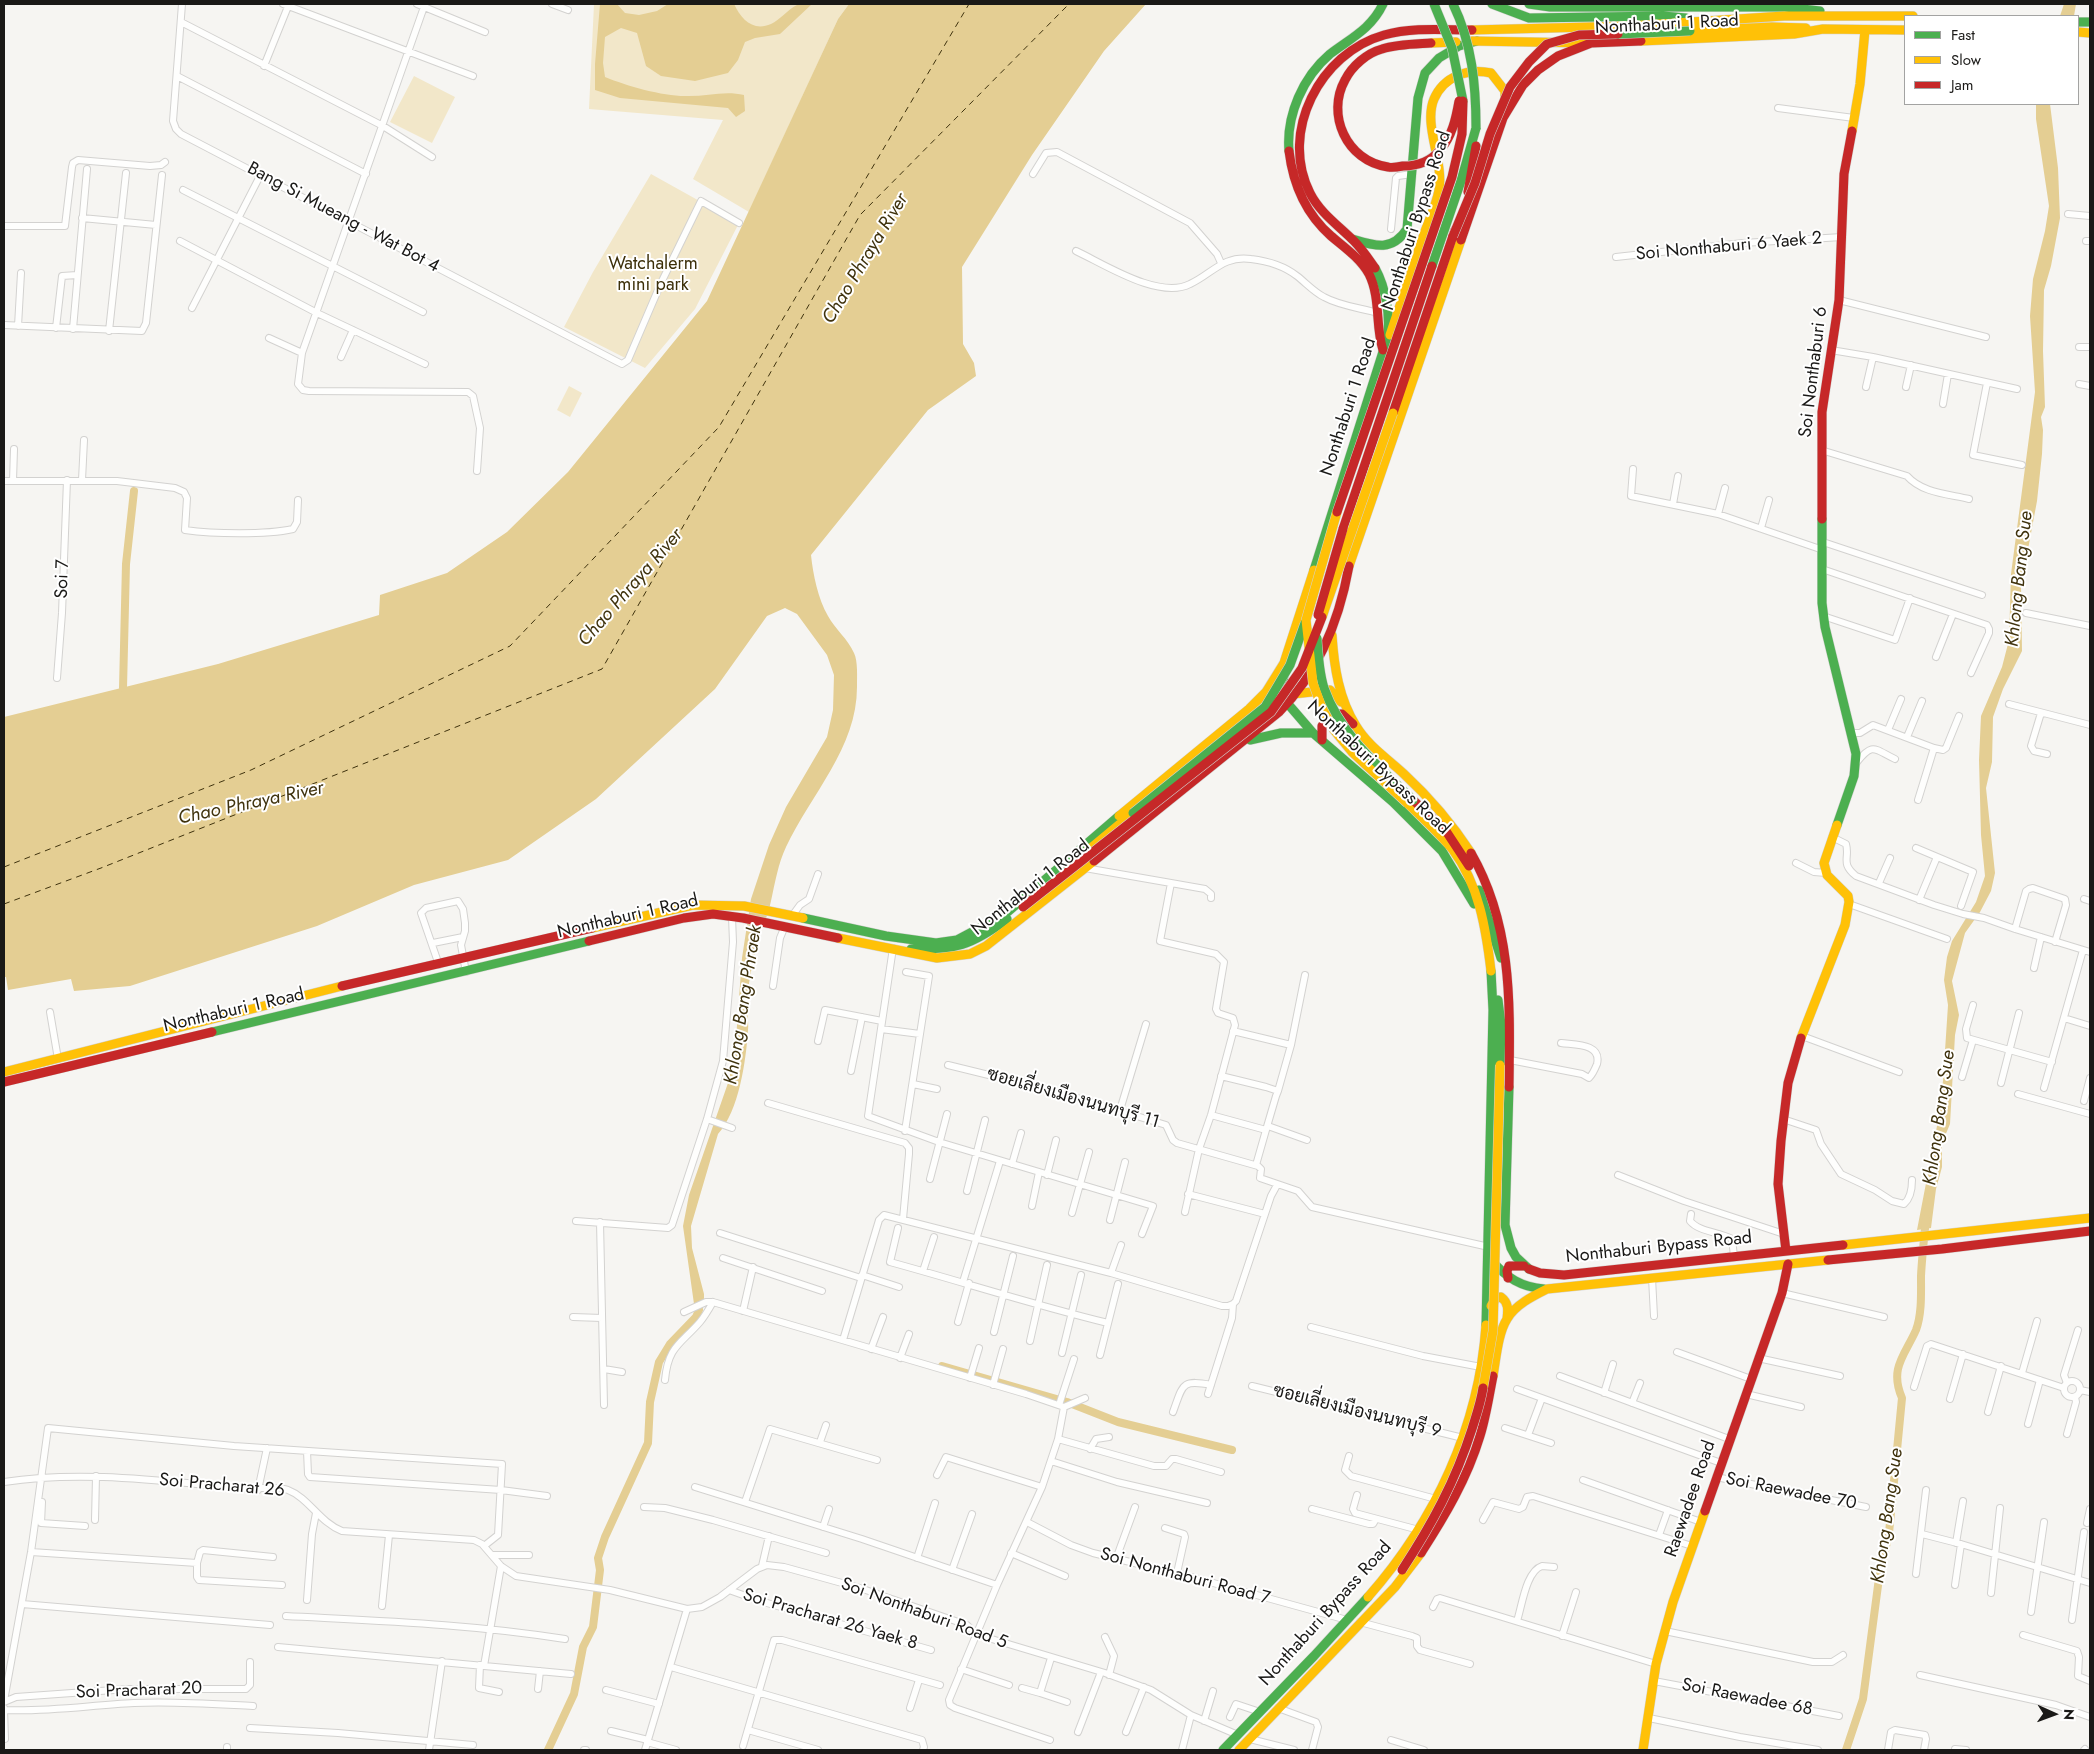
<!DOCTYPE html>
<meta charset="utf-8">
<style>
body{margin:0}
#map{position:relative;width:2094px;height:1754px;overflow:hidden;background:#f6f5f2;font-family:Jost,sans-serif}
canvas{display:block}
.frame{position:absolute;inset:0;border:5px solid #1a1917;pointer-events:none}
.legend{position:absolute;left:1904px;top:15px;width:175px;height:90px;box-sizing:border-box;background:#fff;border:1px solid #a3a3a2;margin:0;padding:6px 9px;list-style:none;font-size:15px;color:#1a1917}
.legend li{display:flex;align-items:center;gap:10px;height:25px}
.legend b{width:25px;border:1px solid #a3a3a2}
.north{position:absolute;left:2029px;top:1689px;width:50px;height:50px;-webkit-text-stroke:4px #fff;paint-order:stroke;rotate:92deg;font-size:14px;font-weight:700;line-height:20px;text-align:center;color:#1a1917}
.north::after{content:'';display:block;margin:auto;width:18px;height:22px;background:#1a1917;clip-path:polygon(50% 0,100% 100%,50% 72%,0 100%)}
</style>
<div id="map">
<canvas width="2094" height="1754"></canvas>
<div class="frame"></div>
<ul class="legend">
<li><b style="height:6px;background:#4caf50"></b>Fast</li>
<li><b style="height:6px;background:#ffc107"></b>Slow</li>
<li><b style="height:6px;background:#c62828"></b>Jam</li>
</ul>
<div class="north">N</div>
</div>
<script>
const ctx = document.querySelector('canvas').getContext('2d');
ctx.lineJoin = 'round';
function paint(path, color) { ctx.fillStyle = color; ctx.fill(path, 'evenodd'); }
function stroke(path, color, width, dash) { ctx.strokeStyle = color; ctx.lineWidth = width; ctx.lineCap = dash ? 'butt' : 'round'; ctx.setLineDash(dash || []); ctx.stroke(path); }
function drawText(font, color, halo, rows, align = 'center') {
  ctx.font = font + ' Jost,Sarabun,sans-serif'; ctx.lineWidth = 4; ctx.setLineDash([]); ctx.textBaseline = 'middle'; ctx.strokeStyle = halo; ctx.fillStyle = color; for (const [text, x, y, turn = 0] of rows) {
    ctx.save(); ctx.translate(x, y); ctx.rotate((+turn || 0) * Math.PI / 180); ctx.textAlign = isNaN(turn) ? turn : align; if (halo) ctx.strokeText(text, 0, 0); ctx.fillText(text, 0, 0); ctx.restore();
  }
}
paint(new Path2D(`
 M594,4H849L838,19L749,212L693,179L723,120L589,109Z
 M414,76L455,97L432,143L390,122Z
 M651,174L739,223L695,309L645,368L564,327L593,272Z
 M569,386L582,393L570,417L557,410Z`), '#f2e7c9');
paint(new Path2D(`
 M600,4H617L625,13L639,15L657,11L668,4H734C741,19 753,32 771,24C780,20 787,10 797,5C801,3 807,4 812,4L780,34L755,38L745,42L738,60L728,73L695,81L661,76L646,66L637,33L621,28L605,37L603,63L605,77C627,86 662,96 685,96C705,97 724,90 744,95L745,111L736,117L728,108L620,98L595,90V64Z
 M849,4H1146L1104,51L1032,155L962,267L963,344L974,363L976,376L928,410L811,555C813,574 818,599 828,616C835,629 848,639 854,653C858,661 857,677 857,687C857,748 811,794 786,847C778,864 775,883 771,901C769,912 764,923 760,934C754,955 749,978 747,1000C746,1010 749,1020 748,1030C746,1061 739,1111 718,1134L691,1226L692,1248L704,1294V1301L694,1304L683,1226L689,1195L728,1083L735,1052L742,958L751,899L769,845L786,807L827,737L833,710L834,675L827,655L797,614L785,608L767,616L715,689L596,799L508,860L414,885L317,926L130,986L74,991L71,979L8,990L6,977H4V717L218,664L379,615L380,595L447,573L507,532L568,472L707,301L838,19Z
 M2064,4H2076L2074,16H2060Z
 M2036,104H2050L2058,168L2060,218L2051,266L2044,290L2043,351L2045,407L2041,417L2043,430L2042,454L2037,501L2021,587L2022,651L2003,689L1993,717L1992,762L1986,788L1995,873L1991,891L1980,912L1965,933L1952,981L1959,1015L1955,1035L1950,1124L1942,1143V1167L1936,1189L1931,1228L1917,1230L1937,1126L1943,1081L1948,1005L1944,980L1947,957L1952,941L1976,902L1985,876L1981,835L1979,760L1981,716L2002,667L2009,640L2011,574L2035,392L2030,316L2033,279L2045,231L2049,206L2036,119Z`), '#e4ce93');
stroke(new Path2D(`
 M123,688L126,564L134,491
 M942,1366L1067,1402L1118,1422L1232,1450
 M548,1750L574,1694L583,1647L593,1627L600,1570L598,1558L605,1537L648,1443L650,1402L659,1362L670,1344L696,1317L699,1310L698,1300
 M1846,1750L1863,1699L1879,1578L1889,1533L1902,1398C1889,1368 1905,1355 1916,1330C1922,1314 1921,1293 1921,1276C1922,1257 1924,1238 1926,1219`), '#e4ce93', 8);
stroke(new Path2D(`
 M4,867L251,770L510,646L719,427L969,4
 M4,904L101,868L602,669L860,215L1069,4`), '#40330e', 1, [6, 5]);
const street = new Path2D(`
 M182,4L173,121L176,129L181,134L616,361L622,364L628,360L661,283L701,201L739,223
 M283,4L473,76
 M417,4L485,32
 M425,4L302,353L298,384L303,390L309,391L468,392L473,396L480,428L477,471
 M552,4L568,10
 M181,22L383,126L432,157
 M264,66L289,4
 M177,76L366,174
 M1778,108L1854,118
 M1033,174L1046,153L1057,152L1190,223L1217,254L1221,263
 M183,190L423,312
 M2068,214L2090,216
 M82,218L156,225
 M4,226H65L72,167L73,163L78,160L150,166L161,165L165,162
 M1391,229L1396,178L1398,176L1412,174
 M180,241L317,313L425,364
 M2086,241H2090
 M1076,251C1104,264 1159,300 1190,284C1212,274 1223,255 1251,259C1268,261 1283,265 1297,276C1306,283 1314,292 1324,297C1340,306 1361,308 1378,313
 M1616,257L1743,243L1842,237
 M1839,300L1986,337
 M192,308L261,174
 M4,325L142,331L146,323L162,175
 M18,326L21,273
 M56,328L62,276L77,275
 M73,329L87,169
 M109,331L126,173
 M269,338L302,353
 M2079,347H2090
 M1831,350L1873,357L2017,389
 M341,357L353,330
 M1987,383L1973,455L2022,465
 M2079,384L2090,386
 M1866,387L1873,357
 M1906,387L1911,365
 M1943,404L1948,374
 M1821,450L1907,476C1922,493 1948,494 1969,499
 M1633,469L1631,496L1718,514L1823,550
 M82,480L84,440
 M4,481H117L175,488L184,492L187,498L185,530C213,534 266,535 293,529L297,522L298,500
 M13,481L14,449
 M1673,504L1678,476
 M1718,514L1725,488
 M1761,528L1769,500
 M1823,542L1982,595
 M1822,569L1987,625L1989,629V633L1971,673
 M2026,613L2090,626
 M1823,616L1895,640L1910,598
 M1936,657L1953,614
 M57,678L62,613L67,480
 M2009,704L2090,725
 M2041,713L2031,746L2034,751L2047,754
 M1888,730L1901,699
 M1852,733H1860L1873,725L1934,748L1943,750L1946,748L1959,716
 M1907,737L1922,701
 M1857,762C1873,742 1874,749 1895,759
 M1918,800L1934,748
 M1832,837L1846,844C1850,858 1840,863 1856,876L1934,905L1963,914L1984,918L2015,929L2090,952
 M1916,848L1973,872L1961,906
 M1796,863L1814,872L1826,873
 M1085,868L1171,883L1160,941L1216,954L1224,962L1216,1009L1218,1013L1233,1018L1235,1025L1211,1115L1199,1149L1185,1212
 M1171,883L1205,889L1211,894V898
 M1879,883L1890,858
 M2084,899L2090,901
 M1919,900L1937,857
 M1849,904L1947,939
 M792,916L800,905L809,899L818,874
 M2015,929L2026,891L2029,889L2033,888L2065,899L2066,905L2055,942
 M433,943L463,937
 M893,948L868,1116L939,1142L1153,1206L1142,1234
 M439,965L421,913L426,908L458,901L463,909L465,923V931L461,945L466,972
 M2034,968L2041,937
 M773,986L780,938L785,926
 M1973,1005L1966,1029L1967,1038L2052,1062
 M50,1012L58,1059
 M2064,1018L2090,1026
 M881,1029L920,1034
 M1233,1031L1291,1045
 M1802,1036L1899,1072
 M818,1041L825,1010L882,1021
 M1510,1060L1582,1074L1589,1078C1593,1074 1595,1069 1597,1064C1602,1043 1574,1045 1561,1043
 M948,1065L1058,1092L1166,1125L1173,1140L1177,1143L1258,1166L1261,1169L1260,1178L1298,1191L1312,1207L1489,1247
 M851,1071L862,1017
 M1962,1077L1973,1040
 M2001,1083L2019,1013
 M913,1084L937,1089
 M2044,1088L2083,950
 M1278,1091L1291,1045L1305,975
 M2018,1094L2090,1114
 M2084,1101L2090,1078
 M768,1103L905,1143L909,1148V1154L903,1219
 M1120,1110L1146,1024
 M1211,1115L1266,1130L1276,1096L1278,1091L1266,1087L1221,1076
 M707,1119L732,1128
 M1783,1119L1816,1130L1821,1144L1841,1174L1875,1190L1892,1201L1904,1204C1911,1198 1912,1189 1912,1180
 M1268,1126L1307,1140
 M905,1131L929,976L906,972
 M1012,1164L1021,1133
 M1256,1165L1266,1130
 M1047,1175L1056,1140
 M1618,1175L1684,1201L1784,1234
 M930,1179L947,1114
 M967,1191L985,1120
 M1188,1194L1265,1214
 M1032,1206L1039,1172
 M1072,1213L1089,1152
 M1691,1214L1690,1221C1699,1232 1720,1232 1732,1239L1734,1256
 M1110,1220L1125,1162
 M576,1221L668,1228L672,1225L707,1119L723,1061L733,942L732,917
 M600,1222L604,1405
 M898,1228L890,1262C963,1282 1034,1305 1108,1323
 M720,1233L861,1278
 M723,1258L822,1291
 M923,1271L934,1237
 M1111,1273L1121,1245
 M862,1275L899,1287
 M1652,1278L1654,1316
 M963,1282L1000,1161
 M1782,1293L1884,1317
 M743,1311L753,1267
 M684,1312L706,1302H713L1026,1394L1064,1407L1085,1398
 M573,1317L602,1318
 M958,1322L969,1283
 M1311,1327L1423,1356L1481,1367
 M994,1332L1013,1256
 M843,1340L879,1220L884,1215L1111,1273L1222,1306H1228L1233,1304
 M1030,1341L1047,1265
 M871,1349L883,1317
 M1677,1352L1751,1379
 M1062,1353L1081,1275
 M1100,1355L1118,1284
 M900,1358L909,1334
 M1758,1358L1840,1376
 M604,1369L622,1372
 M2022,1373L2037,1321
 M1560,1376L1729,1439
 M970,1378L979,1348
 M665,1380C668,1346 681,1344 700,1322C705,1316 709,1309 713,1302
 M2064 1389a8 8 0 1 1 16 0a8 8 0 1 1-16 0Z
 M2067,1383L2064,1375L2078,1330
 M993,1385L1003,1349
 M1252,1386L1463,1438
 M1914,1387L1927,1346L1931,1344L2064,1388
 M1517,1389L1721,1463
 M2080,1390L2090,1392
 M1604,1393L1613,1364
 M1208,1394L1232,1318L1233,1304L1236,1301L1271,1196L1277,1185
 M1746,1394L1801,1407
 M1950,1399L1963,1354
 M1632,1403L1640,1383
 M1059,1405L1074,1359
 M1173,1412C1183,1385 1181,1379 1211,1385
 M1988,1412L2001,1366
 M2028,1424L2040,1380
 M1505,1428L1551,1443
 M2067,1434L2076,1402L2075,1397
 M1528,1435L1542,1398
 M1058,1439L1154,1466H1166L1172,1459H1176L1221,1472
 M820,1442L826,1425
 M1090,1449L1096,1439L1109,1437
 M307,1451L308,1474L310,1477L501,1490L547,1496
 M1349,1456L1345,1470L1351,1476L1436,1499
 M1051,1461L1117,1482L1207,1503
 M937,1475L946,1457L1042,1487
 M1716,1477L1866,1507
 M1583,1480L1701,1522
 M4,1482C82,1470 160,1481 239,1488C252,1489 279,1486 288,1490C309,1498 319,1522 342,1531L474,1540L482,1544L501,1566L516,1576L610,1590L687,1609L702,1607L720,1597L757,1569L767,1565L784,1567L860,1588L967,1625L976,1634L985,1637L1105,1673L1151,1690L1191,1715L1238,1735
 M695,1487L862,1539L997,1585
 M258,1490L267,1448
 M1357,1495L1353,1509L1355,1513L1419,1530
 M42,1502L41,1523L85,1526
 M745,1502L770,1429L877,1460
 M644,1507L665,1508L713,1520L826,1553
 M1312,1509L1369,1524H1373L1376,1519
 M95,1520L96,1476
 M1483,1520L1493,1502L1519,1509L1523,1507L1527,1497L1533,1496L1692,1546
 M1027,1522L1071,1545L1093,1553L1188,1576L1347,1620
 M2087,1523L2090,1509
 M823,1527L829,1509
 M1165,1528L1184,1534L1185,1537L1177,1573
 M1922,1534L1961,1544L2090,1583
 M1659,1535L1668,1510
 M1956,1543L1963,1501
 M31,1552L197,1563V1577L199,1580L282,1585
 M1011,1553L1065,1576
 M492,1555H529
 M917,1558L935,1503
 M1116,1559L1135,1507
 M197,1563L200,1552L203,1550L273,1557
 M762,1566L769,1536
 M952,1570L972,1514
 M1916,1574L1926,1490
 M1955,1585L1961,1544
 M729,1590L760,1601L931,1650
 M1991,1593L2000,1508
 M307,1600L312,1534L316,1513
 M22,1604L270,1625
 M382,1606L389,1535
 M1433,1607L1437,1599L1440,1598L1656,1664
 M2031,1612L2044,1522
 M286,1616C380,1621 472,1624 565,1639
 M2072,1620L2084,1532
 M1517,1621C1522,1606 1526,1571 1542,1566L1554,1567
 M1360,1622L1412,1636L1417,1638V1646L1420,1650L1470,1664
 M1665,1631L1813,1662H1832L1843,1655
 M2023,1635L2077,1651L2079,1657L2078,1676L2090,1681
 M1562,1636L1576,1592
 M1105,1637L1114,1656L1109,1675
 M278,1647L571,1674
 M480,1665L479,1688L499,1692
 M484,1666L501,1566
 M671,1667L922,1740L924,1747L923,1750
 M961,1669L1009,1685
 M1920,1675L2056,1705L2090,1717
 M1654,1681L1839,1716
 M1022,1688L1040,1693L1051,1658
 M538,1689L540,1671
 M606,1690L659,1704
 M1040,1693L1067,1702
 M4,1701L31,1552L48,1428L234,1446L502,1464L498,1535L484,1546
 M4,1702L16,1697L128,1689H246L250,1685V1662
 M4,1708L5,1739
 M910,1708L919,1680
 M1278,1708L1316,1722L1318,1727L1312,1750
 M4,1710C48,1712 91,1705 134,1703C174,1701 214,1704 253,1706
 M1230,1717L1236,1704L1260,1712
 M1649,1718L1740,1737L1818,1750
 M1204,1721L1213,1691
 M250,1728L338,1733L473,1745
 M748,1730L818,1750
 M611,1731L648,1740
 M1078,1732L1101,1672
 M1126,1732L1144,1687
 M1250,1739L1294,1750
 M1050,1740L955,1708L950,1705L949,1700L997,1585L1042,1487L1058,1439L1064,1407
 M1391,1740L1424,1750
 M647,1742L676,1750
 M743,1746L774,1640H782L940,1685
 M1955,1749L1966,1750
 M227,1750V1747
 M429,1750L442,1661
 M584,1750H586
 M645,1750L687,1609
 M1182,1750L1191,1715
 M1888,1750L1891,1732L1895,1730L1925,1735L1926,1739L1924,1750
 M2084,1750L2085,1749`);
const fast = new Path2D(`
 M1492,4L1529,18L1663,16L1686,18
 M1529,4L1550,7H1785L1820,11
 M2078,22H2090
 M1289,151C1286,115 1303,77 1330,54C1351,38 1371,29 1383,4
 M1352,239C1375,246 1392,252 1407,229L1418,98L1425,73L1439,58L1459,46L1477,41
 M1432,266L1461,181L1476,128
 M1822,519V603L1825,627L1856,754L1854,776L1837,825
 M1314,570L1387,339C1391,317 1386,288 1375,268
 M1284,673L1283,685L1288,704L1313,733L1393,802L1442,851L1474,904
 M1250,740L1281,733H1313
 M1479,890L1501,958
 M803,918L886,936L936,943L957,940L1004,915L1119,816
 M911,949C955,950 971,946 1007,919
 M1498,1000L1501,1024L1500,1065
 M212,1032L589,941
 M1509,1087L1505,1225L1511,1248L1516,1257L1529,1269
 M1492,1261C1507,1278 1521,1287 1544,1289
 M1486,1325L1493,1010L1491,971
 M1223,1750L1314,1656L1368,1597`);
const slow = new Path2D(`
 M1472,30L1629,26L1784,16H1913
 M1690,31L1772,27L1806,28
 M2078,32L2090,33
 M1472,41L1586,43
 M1641,41L1794,34L1823,29L1905,30
 M1431,43L1456,42
 M1852,131L1860,84L1865,30
 M1390,335C1401,302 1412,270 1423,237C1428,222 1436,206 1439,190C1444,161 1423,125 1434,99C1444,76 1468,68 1491,73L1505,91V101
 M1349,566L1461,240
 M1332,635C1334,667 1339,699 1356,726C1368,746 1388,759 1404,774C1430,798 1452,824 1471,853
 M1293,694L1330,690L1341,702
 M1407,803C1423,818 1439,833 1453,850C1479,885 1486,929 1491,971
 M1119,816L1249,709L1266,692L1284,663L1314,570
 M1080,857L1127,818
 M592,928L693,905L744,906L803,918
 M838,938L937,958L970,954L986,946L1094,861
 M1801,1038L1845,925L1849,902L1848,896L1827,875L1824,863L1837,825
 M4,1072L342,986
 M1843,1245L2090,1218
 M1491,1306L1496,1298L1501,1297C1509,1303 1508,1310 1507,1319
 M1493,1376C1496,1359 1498,1333 1507,1319C1515,1305 1533,1296 1547,1289L1828,1260
 M1368,1597C1435,1521 1479,1427 1486,1325
 M1239,1750L1395,1587L1421,1553
 M1643,1750L1656,1664L1673,1602L1705,1511`);
const jam = new Path2D(`
 M1289,151C1293,184 1306,214 1331,236C1344,247 1360,258 1369,274C1381,298 1375,326 1383,350
 M1468,192L1476,146
 M1461,240L1503,118L1523,85L1538,70L1558,56L1591,43L1641,41
 M1375,268C1368,258 1362,249 1354,241C1339,226 1320,213 1310,193C1279,132 1320,53 1384,35C1413,27 1443,30 1472,30
 M1393,413L1455,230
 M1822,519V412L1839,300L1844,174L1852,131
 M1343,529L1432,266
 M1322,740V726L1331,714H1342L1353,724
 M1413,800L1446,831L1469,866
 M1471,853C1513,926 1510,1005 1509,1087
 M1094,861L1279,712C1319,672 1339,622 1349,566
 M589,941L684,918L713,914L743,918L838,938
 M342,986L592,928
 M4,1082L212,1032
 M1786,1251L1778,1184L1781,1141L1788,1083L1801,1038
 M1828,1260L1942,1249L2090,1231
 M1529,1269L1540,1273L1564,1275L1843,1245
 M1508,1278L1507,1271L1509,1266H1524
 M1705,1511L1782,1293L1788,1264
 M1421,1553C1445,1516 1467,1479 1480,1436C1486,1417 1489,1396 1493,1376`);
stroke(street, '#d3d2d0', 8);
stroke(fast, '#d3d2d0', 10);
stroke(slow, '#d3d2d0', 10);
stroke(jam, '#d3d2d0', 10);
stroke(street, '#fefefd', 6);
stroke(fast, '#4caf50', 9);
stroke(slow, '#ffc107', 9);
stroke(jam, '#c62828', 9);
const fastBridge = new Path2D(`
 M1434,4L1452,48L1463,101
 M1453,4C1472,43 1476,85 1476,128
 M1618,34L1690,31
 M1317,638C1318,655 1319,672 1324,688C1340,734 1379,767 1413,800
 M1133,813L1265,707L1290,665L1305,623`);
const slowBridge = new Path2D(`
 M1337,512L1306,620L1313,683L1322,708L1334,730L1352,752L1407,803
 M1322,617L1393,413
 M1483,1388L1493,1331L1500,1065`);
const jamBridge = new Path2D(`
 M1431,43C1415,44 1397,44 1382,49C1367,53 1352,66 1345,80C1326,114 1346,161 1388,167C1392,168 1398,167 1403,166C1417,166 1431,161 1440,150C1452,137 1456,118 1459,101
 M1453,236L1475,183L1490,134L1510,87L1529,62L1547,44L1579,35L1618,34
 M1337,512L1452,177L1462,134L1463,101
 M1318,615L1343,529
 M1023,907L1271,712L1302,668L1322,617
 M1402,1570C1432,1524 1455,1482 1472,1429C1476,1416 1481,1402 1483,1388`);
stroke(fastBridge, '#d3d2d0', 10, []);
stroke(slowBridge, '#d3d2d0', 10, []);
stroke(jamBridge, '#d3d2d0', 10, []);
stroke(fastBridge, '#4caf50', 9);
stroke(slowBridge, '#ffc107', 9);
stroke(jamBridge, '#c62828', 9);
drawText('18px', '#1a1917', '#fff', [
 ["Nonthaburi 1 Road",1667,25,-3],
 ["Bang Si Mueang - Wat Bot 4",343,218,28],
 ["Nonthaburi Bypass Road",1417,221,-72],
 ["Soi Nonthaburi 6 Yaek 2",1729,247,-5],
 ["Soi Nonthaburi 6",1814,372,-83],
 ["Nonthaburi 1 Road",1349,407,-72],
 ["Soi 7",63,579,-88],
 ["Nonthaburi Bypass Road",1378,768,43],
 ["Nonthaburi 1 Road",1031,888,-38],
 ["Nonthaburi 1 Road",628,917,-13],
 ["Nonthaburi 1 Road",234,1011,-13],
 ["ซอยเลี่ยงเมืองนนทบุรี 11",1073,1099,16],
 ["Nonthaburi Bypass Road",1659,1248,-6],
 ["ซอยเลี่ยงเมืองนนทบุรี 9",1357,1412,14],
 ["Soi Pracharat 26",222,1486,5],
 ["Soi Raewadee 70",1791,1492,11],
 ["Raewadee Road",1691,1499,-71],
 ["Soi Nonthaburi Road 7",1185,1577,15],
 ["Soi Nonthaburi Road 5",924,1614,20],
 ["Nonthaburi Bypass Road",1326,1614,-48],
 ["Soi Pracharat 26 Yaek 8",830,1620,16],
 ["Soi Pracharat 20",139,1691,-2],
 ["Soi Raewadee 68",1747,1698,11]
]);
drawText('18px', '#3c2f09', '#fff', [
 ["Watchalerm",653,265],
 ["mini park",653,286]
]);
drawText('italic 19px', '#40330e', '#fff', [
 ["Chao Phraya River",866,259,-59],
 ["Khlong Bang Sue",2020,579,-84],
 ["Chao Phraya River",631,588,-49],
 ["Chao Phraya River",251,804,-12],
 ["Khlong Bang Phraek",744,1005,-81],
 ["Khlong Bang Sue",1940,1118,-82],
 ["Khlong Bang Sue",1888,1516,-82]
]);
</script>
